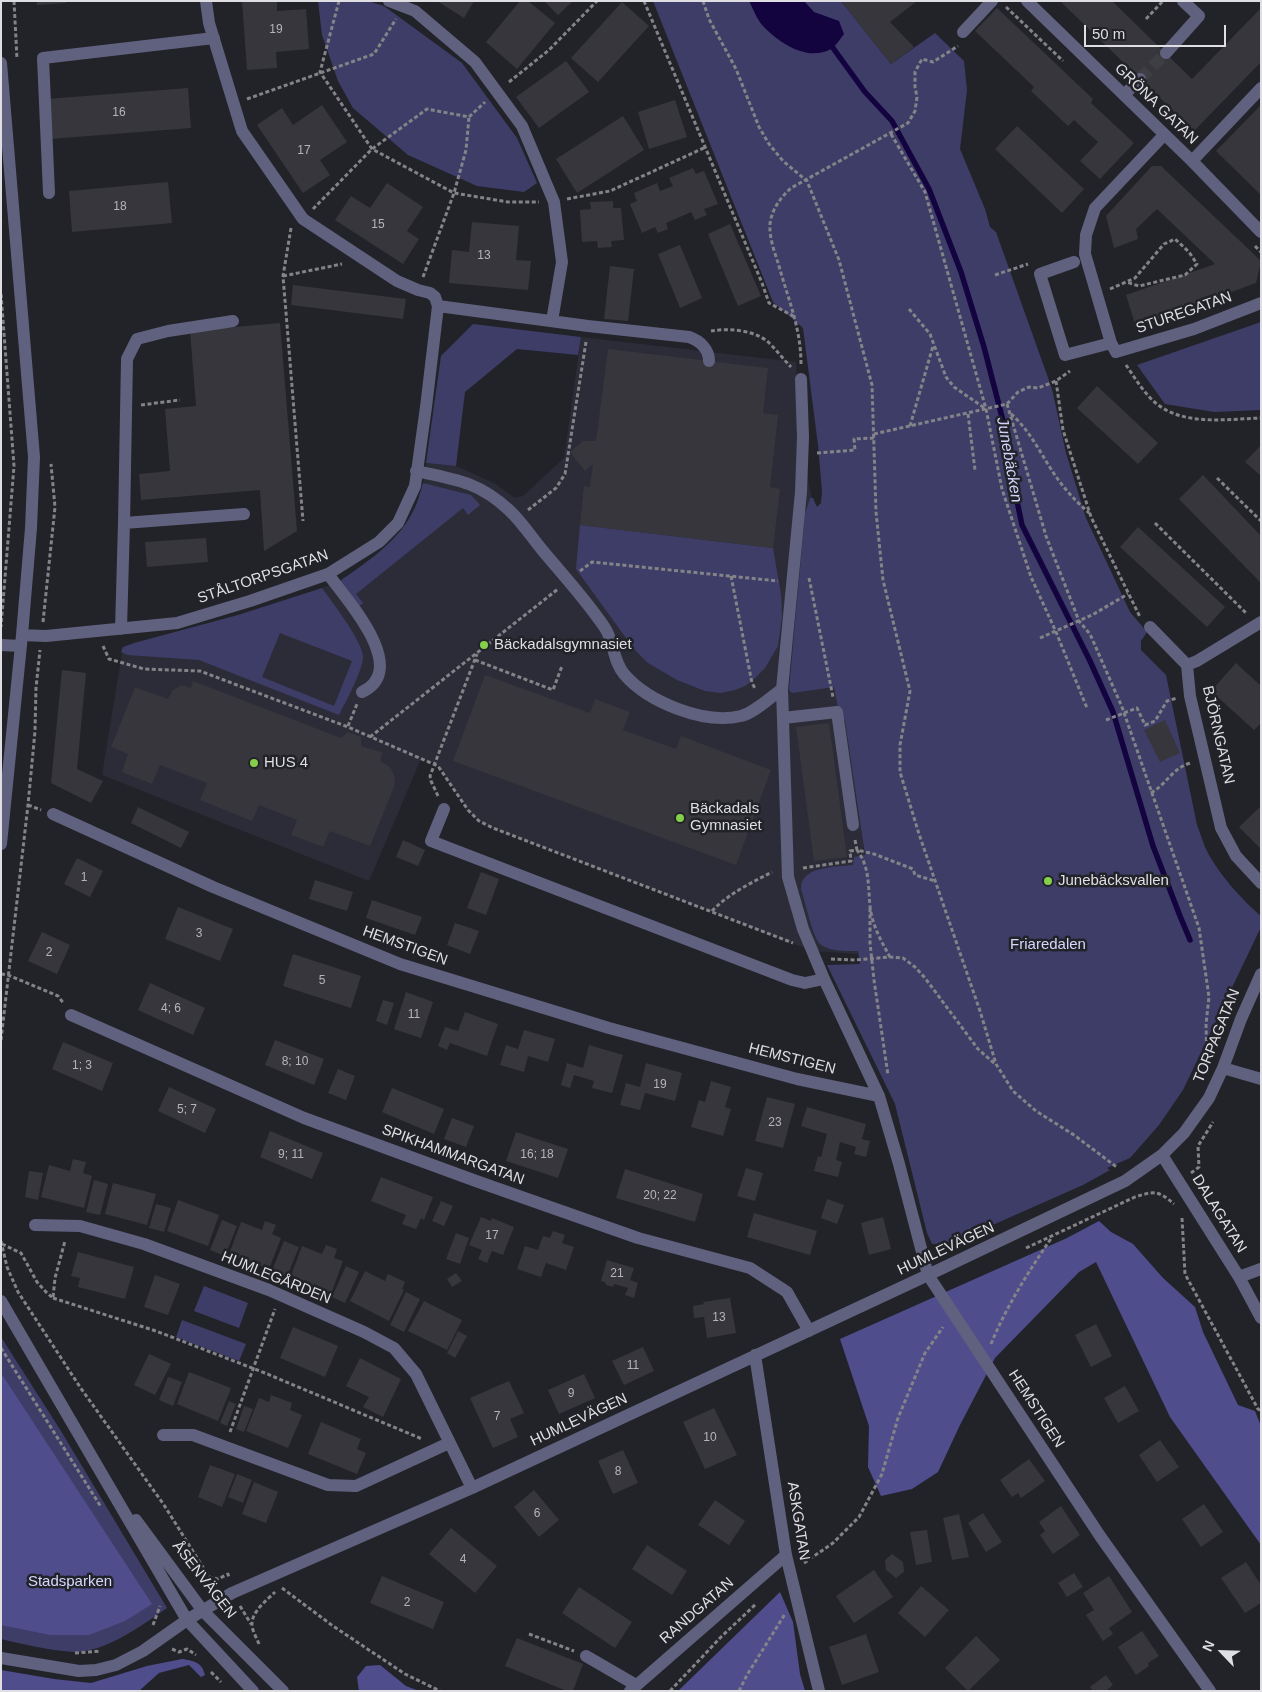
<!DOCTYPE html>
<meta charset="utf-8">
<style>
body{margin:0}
#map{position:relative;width:1262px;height:1692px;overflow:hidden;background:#222229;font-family:Arial,sans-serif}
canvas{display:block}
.frame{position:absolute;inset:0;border:2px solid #dfdfe3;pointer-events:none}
.north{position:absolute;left:1197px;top:1627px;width:50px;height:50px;-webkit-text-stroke:4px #222229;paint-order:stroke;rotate:294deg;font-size:14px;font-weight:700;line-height:20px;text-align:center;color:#dfdfe3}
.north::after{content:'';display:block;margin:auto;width:18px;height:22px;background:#dfdfe3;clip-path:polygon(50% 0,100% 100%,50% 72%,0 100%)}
.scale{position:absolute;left:1084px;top:25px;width:142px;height:22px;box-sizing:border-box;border:2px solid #dfdfe3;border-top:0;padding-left:6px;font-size:15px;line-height:18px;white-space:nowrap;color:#dfdfe3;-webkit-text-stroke:4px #222229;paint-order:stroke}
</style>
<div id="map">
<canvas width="1262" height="1692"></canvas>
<div class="frame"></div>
<div class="north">N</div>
<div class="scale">50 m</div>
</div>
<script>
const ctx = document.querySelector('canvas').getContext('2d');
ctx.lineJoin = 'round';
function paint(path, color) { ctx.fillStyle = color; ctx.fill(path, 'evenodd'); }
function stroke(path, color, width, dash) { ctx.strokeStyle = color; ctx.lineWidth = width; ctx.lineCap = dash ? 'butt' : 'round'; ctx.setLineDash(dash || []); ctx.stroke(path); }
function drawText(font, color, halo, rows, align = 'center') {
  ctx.font = font + ' Arial,sans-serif'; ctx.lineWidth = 5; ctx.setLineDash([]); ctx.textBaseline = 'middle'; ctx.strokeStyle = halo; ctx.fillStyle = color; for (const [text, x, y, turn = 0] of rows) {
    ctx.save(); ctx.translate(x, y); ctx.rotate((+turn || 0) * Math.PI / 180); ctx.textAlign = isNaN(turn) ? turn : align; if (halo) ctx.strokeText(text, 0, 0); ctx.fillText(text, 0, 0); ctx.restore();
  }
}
paint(new Path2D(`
 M581,337L796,362L799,436L834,606L866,868L858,954L812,951L493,828L479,821L468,810L438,766L421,759L369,881L102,775L123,647L238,615L311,592L340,581L375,556L400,531L410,518L417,504L423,483L426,463L456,466L494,483L515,498L523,496L564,458Z`), '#2c2c38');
paint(new Path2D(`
 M318,1H368L384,6L462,63L517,138L537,183L524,192L477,186L408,155L353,108L338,81L322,35Z
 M653,1H841L891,64L935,33L964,61L967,90L960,149L985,209L990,227L996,232L1052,389L1066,453L1086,518L1130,612L1147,632L1141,641V650L1166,675L1197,825C1200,832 1202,840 1205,847C1216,871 1241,899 1261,916V927L1183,1090L1159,1125L1130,1158L1107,1168L1110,1170L1083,1185L961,1239L937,1244H932L927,1233L895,1104L827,965L860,964L858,951C847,951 828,952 819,943C812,934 805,901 801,889C800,866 836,867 853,865L854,857L865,855L845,720L838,708L834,687L792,693L789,690L805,514L810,498H813L817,507L821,503L822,491L818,445L803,328L773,302Z
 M1261,322V410L1214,412L1165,404L1137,365Z
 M473,324L581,337L578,355L517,349L465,392L456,466L426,463L441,356Z
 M423,483L471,495L480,505L468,515L463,508L356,594L363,603L357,608L340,581C365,563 396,544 411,515C417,505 420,494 423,483Z
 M580,525L773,548L781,595L782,617L778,646L765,668L754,679L745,686L735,690L721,693L705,691L677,680L648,663L634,649L576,569Z
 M322,588C332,602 364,643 363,658C362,672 346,701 339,715L199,660L128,655L121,652L123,647L134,643L238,615ZM280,633L352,661L334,706L262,677Z
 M204,1286L248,1303L239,1328L194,1311Z
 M182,1320L246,1344L239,1361L176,1337Z
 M1,1337L61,1431L167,1608C141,1626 106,1652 74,1652C52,1651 22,1644 1,1639Z`), '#3e3d68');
paint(new Path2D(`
 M1099,1221L1111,1232L1133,1244L1163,1278L1195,1307L1203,1332L1238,1405L1255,1411L1261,1426V1545L1170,1417L1096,1262L1079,1272L995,1358L960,1425L938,1472L912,1489L881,1496L868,1467L869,1426L840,1339L1067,1238Z
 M1,1373L152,1604L125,1621L89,1635H50L1,1625Z
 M780,1592L793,1622L800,1674L805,1691H678Z
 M182,1659C194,1661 202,1662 205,1675L201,1677L189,1665L159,1673L139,1691H1V1670L54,1679L91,1683L147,1666Z
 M380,1665L406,1686L419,1691H359L357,1677L366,1666Z`), '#504d8d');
paint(new Path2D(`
 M749,1H804L814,12L839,21L844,34C840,39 836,46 831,49C807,62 779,43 762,25C757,19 753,9 749,1Z`), '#13033f');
stroke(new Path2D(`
 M833,48L865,92L892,121L929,189L961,272L984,347L1010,448L1007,458L1008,469L1013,482L1022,525L1090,661L1113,712L1153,846L1180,916L1190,940`), '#13033f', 5.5);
paint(new Path2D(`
 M37,1H66V3L37,5Z
 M242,1H277V11L306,9L309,49L276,52L277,68L247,70Z
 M437,1H474L464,18Z
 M520,1H528L555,23L517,69L486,42Z
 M544,1H573L558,15Z
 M841,1H917L890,22L914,47L891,64Z
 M1060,1H1112L1192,79L1261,8V62L1194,131Z
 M622,2L649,26L598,82L571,58Z
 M997,8L1093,99L1091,103L1134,143L1100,179L1080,161L1098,142L1074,120L1068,126L1031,91L1034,87L975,31Z
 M566,61L589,92L539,128L516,97Z
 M188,88L191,128L50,139L47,99Z
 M675,100L687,137L649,149L638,112Z
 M322,105L347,142L320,160L330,175L303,193L257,125L282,108L293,125Z
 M1261,105V195L1216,151Z
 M623,116L644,150L577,193L556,159Z
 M1017,126L1084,189L1062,213L995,149Z
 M1152,166H1161L1261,261L1256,283L1136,327L1126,295L1215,264L1157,209L1136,229L1138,239L1114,248L1106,216Z
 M693,168L696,174L704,171L718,204L704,209L707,215L695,220L691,212L666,223L668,229L658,233L655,227L642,233L630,204L637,201L634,193L657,183L660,191L673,186L669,178Z
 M168,182L172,223L72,232L69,191Z
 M387,183L423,207L407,231L419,239L403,264L335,220L351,196L370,208Z
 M613,201V208H621L624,240L611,241L612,247L598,248L597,241L582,242L580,210L591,209L590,202Z
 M472,222L519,226L516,260L531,261L528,290L449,283L452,250L469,252Z
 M730,224L761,296L738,306L708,234Z
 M680,245L702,298L680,308L658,254Z
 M610,266L634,269L628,321L604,319Z
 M293,285L406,299L403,319L291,305Z
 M280,323L297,531L264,551L260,490L141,500L139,474L170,471L165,409L196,406L190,331Z
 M608,349L768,368L763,413L778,415L770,487L780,489L773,548L580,525L584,486L590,487L593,464L585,471L570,452L583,441H596Z
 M1097,386L1158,443L1138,464L1077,408Z
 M1261,445V476L1245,462Z
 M1203,475L1261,536V583L1179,499Z
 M1138,527L1225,607L1207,627L1120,547Z
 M206,538L208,562L147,567L145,542Z
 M1236,663L1261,686V723L1254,730L1211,691Z
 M62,670L86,673L77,769L103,781L91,803L51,783Z
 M485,675L590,713L595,699L630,712L623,730L676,749L681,736L771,770L736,865L453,761Z
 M193,681L341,738L348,732L361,737V746L383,753L380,761L390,767L395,778L394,787L370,846L330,831L323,847L291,835L297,820L259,805L252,821L200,800L207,783L160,765L152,784L122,772L128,754L111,747L135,687L168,699L173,690L182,685L191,688Z
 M1165,720L1180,753L1160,762L1144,730Z
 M829,723L847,857L814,861L796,727Z
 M1261,806V849L1239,827Z
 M138,807L189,832L181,848L131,823Z
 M403,840L425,850L418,866L396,857Z
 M77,858L103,871L90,897L64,884Z
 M481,872L499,879L486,915L467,908Z
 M315,880L353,892L347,911L309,899Z
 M372,900L422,917L415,935L366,918Z
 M178,907L233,929L220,961L165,939Z
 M455,923L479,931L470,954L447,945Z
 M42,932L70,945L57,974L28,961Z
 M293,954L361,976L351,1008L283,986Z
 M150,983L205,1008L193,1035L138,1010Z
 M406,992L433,1002L421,1038L394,1029Z
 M383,1000L394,1003L387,1025L376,1021Z
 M465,1012L498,1024L487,1056L450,1043L447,1050L438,1046L445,1027L458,1031Z
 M524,1030L555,1039L548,1062L528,1056L524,1072L500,1065L506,1045L518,1049Z
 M275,1040L324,1059L314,1085L265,1065Z
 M63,1042L113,1063L102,1091L52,1069Z
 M589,1045L623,1055L612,1093L592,1088L594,1081L574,1075L570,1088L561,1085L567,1063L583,1068Z
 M646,1063L682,1073L675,1101L645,1093L640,1110L620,1105L626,1083L640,1087Z
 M338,1069L355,1076L346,1100L328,1093Z
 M711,1081L731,1087L725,1107L731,1109L723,1136L691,1127L699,1100L705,1102Z
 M169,1087L216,1109L205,1133L158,1111Z
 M392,1088L444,1109L434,1134L382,1112Z
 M767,1097L795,1104L783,1148L755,1141Z
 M807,1107L866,1124L862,1139L870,1141L866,1157L854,1154L856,1147L840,1142L836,1160L842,1162L838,1177L814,1171L818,1156L821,1157L827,1134L801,1126Z
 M452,1118L474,1126L466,1147L444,1139Z
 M270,1131L323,1153L312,1179L260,1157Z
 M516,1132L568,1149L558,1178L506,1161Z
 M73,1159L86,1162L83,1173L92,1176L84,1208L41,1197L49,1165L70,1171Z
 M746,1168L763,1173L755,1201L737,1196Z
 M625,1169L703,1194L695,1222L616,1198Z
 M29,1171L43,1173L38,1200L25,1197Z
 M381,1177L433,1197L424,1220L421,1218L416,1229L402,1224L406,1215L371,1201Z
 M94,1180L108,1184L100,1215L86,1212Z
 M113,1183L156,1194L147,1225L105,1214Z
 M827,1199L844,1205L837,1224L821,1218Z
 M178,1200L219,1215L208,1246L167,1231Z
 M441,1201L453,1206L444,1226L432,1221Z
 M156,1204L171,1208L164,1232L149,1228Z
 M754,1213L817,1231L810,1255L747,1237Z
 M481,1217L491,1221L492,1218L514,1227L503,1255L492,1251L487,1263L478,1259L482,1250L469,1245Z
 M883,1217L891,1249L869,1255L861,1223Z
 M222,1220L237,1226L225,1256L210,1250Z
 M265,1221L276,1225L272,1234L281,1238L269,1269L229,1254L241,1222L262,1230Z
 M553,1231L565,1235L562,1243L574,1247L566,1270L546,1263L541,1277L517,1269L525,1246L538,1250L543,1236L550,1238Z
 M456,1233L469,1238L460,1264L446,1259Z
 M284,1241L299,1247L286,1279L271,1273Z
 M326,1245L337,1249L334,1258L343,1261L331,1294L290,1278L302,1246L322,1254Z
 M78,1252L134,1267L125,1299L78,1287L80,1278L71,1276Z
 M607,1260L634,1268L630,1280L638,1283L634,1298L625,1295L628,1288L614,1284L613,1287L606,1285V1283L601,1281Z
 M346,1266L359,1272L345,1303L332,1297Z
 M365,1271L385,1281L388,1274L405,1282L402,1289L404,1290L389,1321L350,1301Z
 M456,1273L462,1281L452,1287L447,1279Z
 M155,1275L180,1284L168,1315L144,1307Z
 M406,1292L420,1299L404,1332L390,1325Z
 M730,1298L736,1333L707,1338L704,1317L694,1318L693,1306L704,1304L703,1302Z
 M424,1301L462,1320L447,1350L408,1331Z
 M1096,1324L1112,1356L1091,1367L1075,1335Z
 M293,1327L338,1346L325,1377L280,1358Z
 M458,1331L467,1336L455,1358L447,1353Z
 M643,1347L654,1371L624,1385L612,1361Z
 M149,1354L171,1364L155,1395L134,1385Z
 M360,1358L401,1379L383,1417L363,1407L369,1397L346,1386Z
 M189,1372L231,1388L218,1421L177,1404Z
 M584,1374L595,1398L559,1414L548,1390Z
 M168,1377L182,1382L173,1406L159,1400Z
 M509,1381L524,1413L510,1419L518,1437L493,1448L470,1398Z
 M1125,1386L1139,1411L1118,1423L1104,1398Z
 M271,1395L292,1403L290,1410L302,1415L288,1448L246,1431L259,1398L269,1402Z
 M229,1401L236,1404L227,1426L220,1423Z
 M244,1406L253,1409L244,1432L236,1429Z
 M714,1408L737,1455L705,1469L683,1422Z
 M321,1422L361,1439L357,1449L366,1453L357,1474L308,1454Z
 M1160,1440L1179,1467L1157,1482L1139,1455Z
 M623,1450L638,1483L613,1494L598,1461Z
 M1029,1459L1045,1481L1021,1498L1018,1493L1012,1497L1000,1480Z
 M210,1465L235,1474L222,1507L198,1497Z
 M237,1474L252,1480L243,1503L228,1497Z
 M254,1482L278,1492L266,1523L242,1514Z
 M534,1490L559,1520L539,1537L514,1507Z
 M715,1500L745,1521L729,1545L698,1525Z
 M1204,1504L1223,1532L1201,1547L1182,1519Z
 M1061,1506L1080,1535L1053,1554L1040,1535L1045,1531L1039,1522Z
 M983,1513L1002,1542L986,1552L968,1523Z
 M959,1514L969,1557L952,1560L943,1518Z
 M451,1528L497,1566L475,1593L429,1554Z
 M927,1530L932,1562L916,1565L910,1532Z
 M647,1545L687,1571L672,1595L632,1569Z
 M892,1554L903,1562L904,1572L896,1578L886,1570L885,1560Z
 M1246,1562L1261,1585V1603L1245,1613L1221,1578Z
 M874,1570L893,1597L854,1623L836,1596Z
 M1074,1573L1083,1587L1067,1597L1058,1583Z
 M382,1576L444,1602L433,1629L370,1603Z
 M1109,1576L1132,1612L1109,1628L1113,1634L1103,1641L1086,1615L1094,1610L1083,1593Z
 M921,1586L949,1610L925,1637L898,1613Z
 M579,1587L632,1622L615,1648L562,1613Z
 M1142,1631L1159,1656L1148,1663L1149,1666L1136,1675L1118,1647Z
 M866,1634L879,1672L842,1685L829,1647Z
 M976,1636L1000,1660L968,1691L945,1668Z
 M517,1638L583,1664L573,1691H567L505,1666Z
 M1106,1675L1113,1685L1106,1691H1093L1090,1687Z`), '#36363c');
stroke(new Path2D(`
 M1140,79L1166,53`), '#3e3e45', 12, [12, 6]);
stroke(new Path2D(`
 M14,1L17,59
 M339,1L320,72L372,149L454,193L508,202H539
 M644,1L762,283L769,303L795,317
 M703,1L709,19L736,69L759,127L769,144L783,161L807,181L839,260L872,385L876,512L883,580L910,691L900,745V772L919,834L980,1011L996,1064L1013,1091L1036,1111L1074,1135L1118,1168
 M1006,7L1063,61
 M1146,19L1163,1
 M509,82L549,50L597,1
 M247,99L374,54L396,19
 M891,134L925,192L986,409L1002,489L1031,577L1056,632L1087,708
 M567,199L610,191L706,147
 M313,209L372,149L427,109L469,117L485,102
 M291,228L283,276L303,521
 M1255,246L1261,252
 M995,275L1028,264
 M283,276L342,264
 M423,277L454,193L466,150L469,117
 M1110,289L1135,278L1164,244L1175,239L1189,252L1197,264L1185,275L1139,286L1126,282
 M1,294L14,466L1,627
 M909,309L930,334L946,377L954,387L986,409
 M711,331C728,328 753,330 767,341C776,349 783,359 791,367
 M801,364C801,328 788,299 779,266C775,253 769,238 770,224C772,209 780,198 791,188L908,123L915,111L917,97L915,87V72L922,59L933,62L958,46
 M1126,365C1135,378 1145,395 1158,405C1187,426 1227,419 1261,418
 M1056,381L1063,430L1091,517L1140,617
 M1007,404L1046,536L1079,621L1090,634L1122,707L1199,928L1209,997L1206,1024L1207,1064
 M141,405L180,400
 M968,414L975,470
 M1011,414C1031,431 1042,457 1057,478C1066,491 1077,502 1089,513
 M910,426L933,346
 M874,434L1007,404L1018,392L1029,387L1038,388L1056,381L1070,371
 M817,453L855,450L854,439L875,438
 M1217,478L1261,521
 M528,510L556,488L565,474L586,342
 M1155,523L1246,613
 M580,571L592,562L778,581
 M731,576L752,683L756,690
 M809,578L833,697
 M43,622L55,507L51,464
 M1040,638L1092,615L1128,594
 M103,646L109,659L144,669L200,671L348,727L438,766L468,810L479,821L493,828L793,943
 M475,660L553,690L562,666
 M1106,720L1137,708L1145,725L1155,721L1167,701L1177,698
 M348,726L357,704
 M370,737L558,589
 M1151,793C1167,784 1173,767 1191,763
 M438,796L431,781L430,776L477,654
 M28,805L41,810
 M855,840L857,850L874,854L913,869L915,875L935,881
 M803,868L851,861L850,851L857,850C870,867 868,887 870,906C872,925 881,941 890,957
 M870,908V943L874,980L888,1075
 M712,911C728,894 751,883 772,872
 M831,959L855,960L890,957L903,958L915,967L925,978L978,1049L995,1064
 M1,974L8,975L58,996L64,1004
 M1,1040L28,805L35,731L36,688L40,650
 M1191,1173L1199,1167L1198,1146L1213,1122
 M1182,1218L1185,1274L1258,1409L1261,1411
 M1,1241L7,1267L18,1292L80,1387L164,1505L209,1577L218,1579L228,1574L229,1578
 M2,1244L21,1253L37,1282L46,1292L53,1298L55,1278L65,1241
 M1026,1248L1135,1197C1154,1191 1158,1190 1174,1204
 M53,1298L156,1331L265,1373L422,1439
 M991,1344C1007,1305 1029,1271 1052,1237
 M1,1348L101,1507
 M230,1432L275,1309
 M804,1563L833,1543L859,1517L882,1474L898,1418L925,1353L943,1327
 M282,1588L333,1626L405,1674L440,1691
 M240,1606L251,1624
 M153,1625L160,1606
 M529,1634L574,1651
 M259,1644C257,1639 252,1630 252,1625C251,1612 267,1600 275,1592
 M172,1649L179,1652L187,1649L196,1655
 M75,1653L101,1651
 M211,1672L221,1682
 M670,1691L721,1637L756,1604
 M739,1691L747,1675L785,1614`), '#838388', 3, [4, 2.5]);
stroke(new Path2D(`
 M206,1L209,23L242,131L303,219L397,281L418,290L430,293L435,297L438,306L588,326L689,337C700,341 709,349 709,361
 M389,1L415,11L475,62L522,126L554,202L562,262L552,321
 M1027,1L1192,161L1261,232
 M963,32L992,1
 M1166,53L1199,16L1183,1
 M1,63L34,457L31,528L22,635L1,844
 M1124,95L1140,79
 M1164,135L1095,208L1086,235L1085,254L1111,343L1116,352L1194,329L1261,303
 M1192,161L1261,88
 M49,193L43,58L214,38
 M1074,262L1040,274L1065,355L1111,343
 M801,379L803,437L801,492L782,689L788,877L803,929L824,979L879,1096
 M416,471C455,479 479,482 509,510C522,522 532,538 543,551C564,576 587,601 605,628C614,642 613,661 624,674C648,702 704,725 741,716C754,713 771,697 782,689
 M124,523L127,359L137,339L168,331L233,321
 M328,574C346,599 411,669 362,692
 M1261,622L1197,661L1187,665L1190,696L1221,828L1236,856L1261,883
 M1150,627L1187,665
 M121,629L124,523L244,514
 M22,635L46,636L177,623L250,601L328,574L379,542L398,523L415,486L426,407L438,306
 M1,645L21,646
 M783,718L837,712L853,825
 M444,809L431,841L792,980L805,983L824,979
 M53,814L213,887L400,964L609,1028L797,1079L879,1096L899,1164L928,1275L1100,1536L1210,1691
 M71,1015L304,1118L476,1181L638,1238L750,1268L787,1292L809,1331
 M1223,1068L1261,1079
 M1162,1155L1239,1277L1261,1318
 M35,1225L80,1226L144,1244L269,1290L364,1332L394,1348L416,1374L472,1488
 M1239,1277L1261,1269
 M1,1301L187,1620L253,1691
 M755,1355L786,1555L819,1691
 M163,1435H193L328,1485L356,1486L449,1443
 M136,1520L203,1611L283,1691
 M586,1656L636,1685
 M1,1658L79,1671L96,1670L116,1665L143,1651L187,1620L232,1593L472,1488L928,1275L1125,1181L1162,1155L1184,1133L1209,1098L1223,1068L1241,1019L1261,974
 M630,1691L786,1555`), '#60617e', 12);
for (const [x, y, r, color] of [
 [484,645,5,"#86cf4b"],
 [254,763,5,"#86cf4b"],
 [680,818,5,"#86cf4b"],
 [1048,881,5,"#86cf4b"]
]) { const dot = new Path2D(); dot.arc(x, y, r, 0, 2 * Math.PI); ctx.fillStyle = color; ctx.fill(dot); stroke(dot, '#222229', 2); }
drawText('12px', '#b5b5b9', null, [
 ["19",276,30],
 ["16",119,113],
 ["17",304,151],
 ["18",120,207],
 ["15",378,225],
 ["13",484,256],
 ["1",84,878],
 ["3",199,934],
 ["2",49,953],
 ["5",322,981],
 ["4; 6",171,1009],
 ["11",414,1015],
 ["8; 10",295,1062],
 ["1; 3",82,1066],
 ["19",660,1085],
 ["5; 7",187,1110],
 ["23",775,1123],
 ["9; 11",291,1155],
 ["16; 18",537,1155],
 ["20; 22",660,1196],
 ["17",492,1236],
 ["21",617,1274],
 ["13",719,1318],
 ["11",633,1366],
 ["9",571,1394],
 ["7",497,1417],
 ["10",710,1438],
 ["8",618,1472],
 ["6",537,1514],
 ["4",463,1560],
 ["2",407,1603]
]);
drawText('15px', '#dfdfe3', '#222229', [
 ["GRÖNA GATAN",1156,104,44],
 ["STUREGATAN",1184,313,-19],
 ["STÅLTORPSGATAN",263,577,-19],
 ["BJÖRNGATAN",1218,735,77],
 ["HEMSTIGEN",405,946,20],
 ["TORPAGATAN",1217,1036,-68],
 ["HEMSTIGEN",792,1059,14],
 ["SPIKHAMMARGATAN",453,1155,20],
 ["DALAGATAN",1219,1214,58],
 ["HUMLEVÄGEN",946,1249,-25],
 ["HUMLEGÅRDEN",276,1278,22],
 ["HEMSTIGEN",1036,1409,57],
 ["HUMLEVÄGEN",579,1420,-25],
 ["ASKGATAN",798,1521,81],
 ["ÅSENVÄGEN",204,1580,52],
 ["RANDGATAN",697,1611,-41]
]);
drawText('15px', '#dfdfe3', '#222229', [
 ["Bäckadalsgymnasiet",494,645],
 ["HUS 4",264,763],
 ["Bäckadals",690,809],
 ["Gymnasiet",690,826],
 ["Junebäcksvallen",1058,881]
], 'left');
drawText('15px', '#d6d8fe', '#222229', [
 ["Friaredalen",1048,945],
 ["Stadsparken",70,1582]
]);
drawText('italic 16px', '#d1d2f9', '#222229', [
 ["Junebäcken",1009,460,80]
]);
</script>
